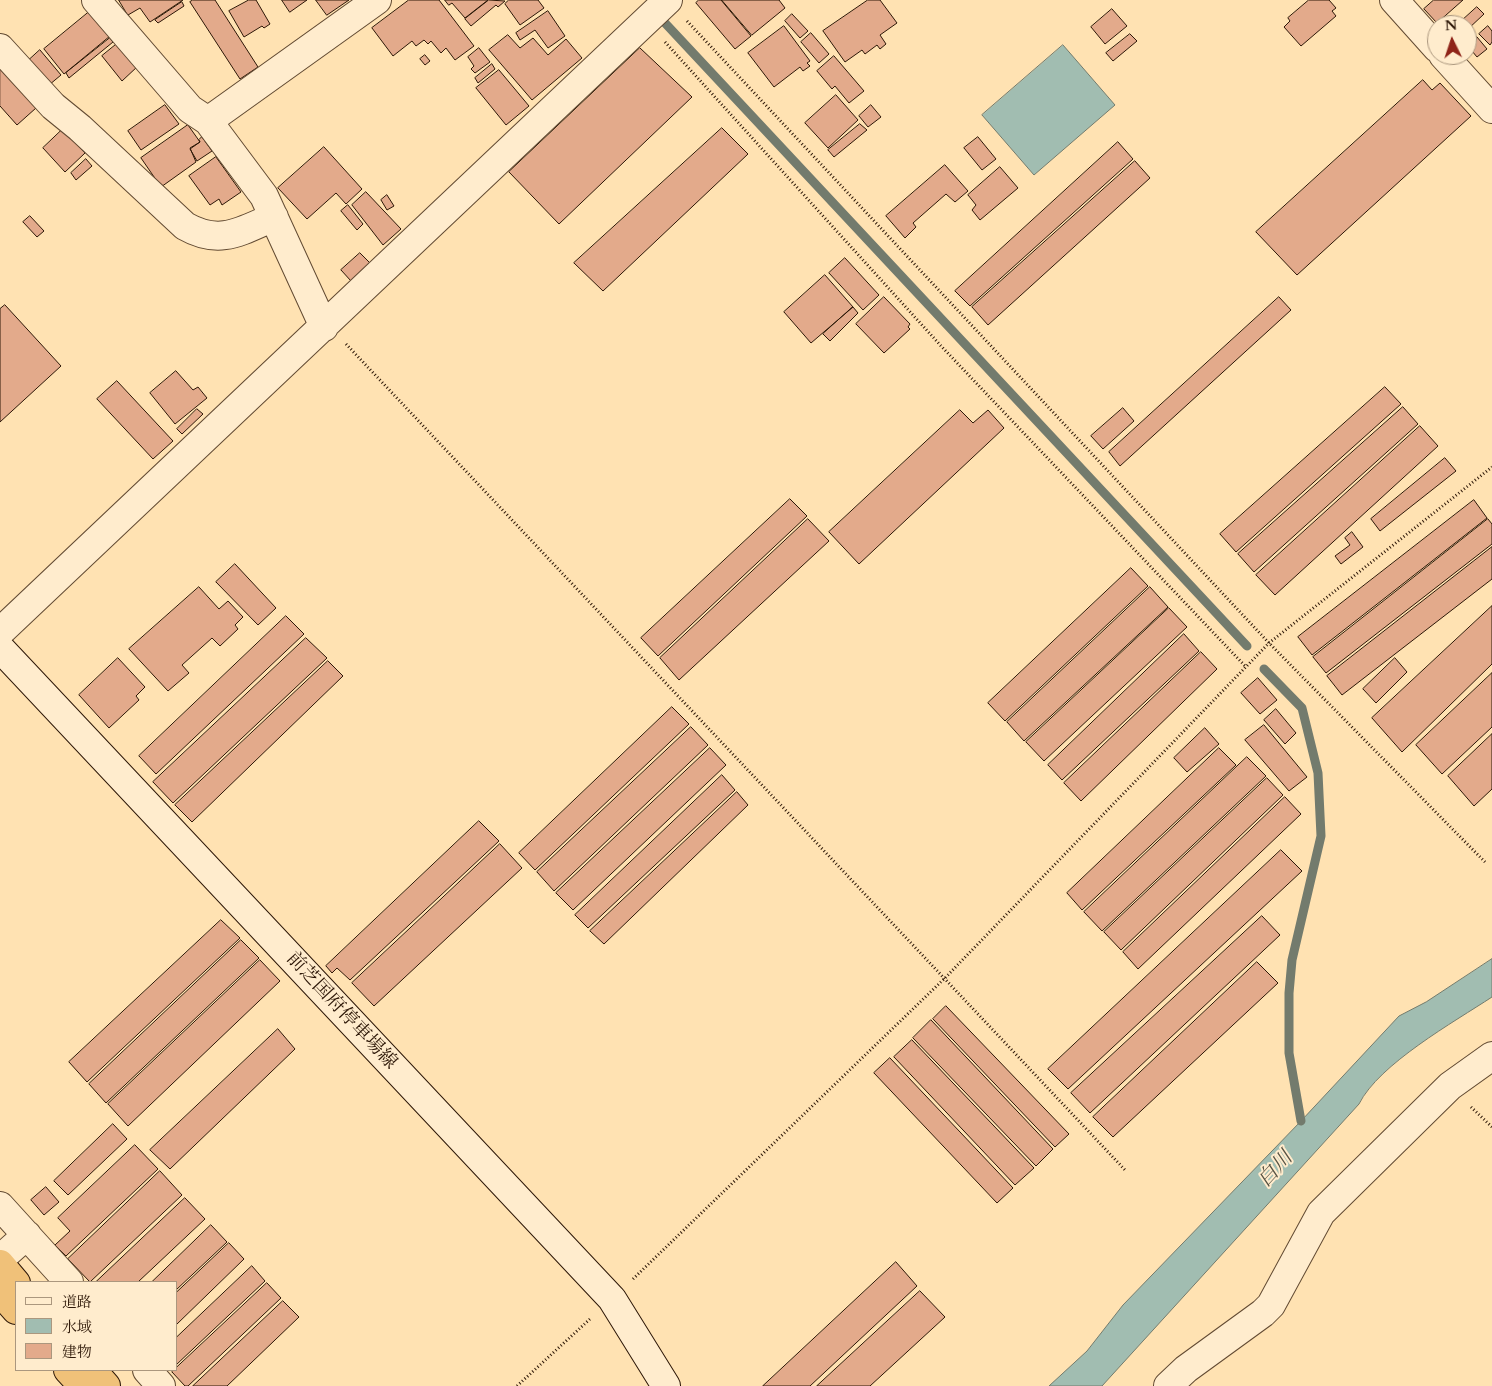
<!DOCTYPE html>
<meta charset="utf-8">
<style>
body{margin:0}
#map{position:relative;width:1492px;height:1386px;overflow:hidden;background:#ffe2b2;font-family:Cardo,"Noto Serif JP",serif}
canvas{display:block}
.legend{position:absolute;left:15px;top:1281px;width:162px;height:90px;box-sizing:border-box;background:#ffeccd;border:1px solid #ab977e;margin:0;padding:6px 9px;list-style:none;font-size:15px;color:#2d1707}
.legend li{display:flex;align-items:center;gap:10px;height:25px}
.legend b{width:25px;border:1px solid #ab977e}
.north{position:absolute;left:1427px;top:15px;width:50px;height:50px;box-sizing:border-box;background:#ffeccd;border:1px solid #ab977e;border-radius:50%;rotate:356deg;font-size:14px;font-weight:700;line-height:20px;text-align:center;color:#2d1707}
.north::after{content:'';display:block;margin:auto;width:18px;height:22px;background:#8f2418;clip-path:polygon(50% 0,100% 100%,50% 72%,0 100%)}
</style>
<div id="map">
<canvas width="1492" height="1386"></canvas>
<ul class="legend">
<li><b style="height:6px;background:#ffeccd"></b>道路</li>
<li><b style="height:14px;background:#a1bdb1"></b>水域</li>
<li><b style="height:14px;background:#e3aa8b"></b>建物</li>
</ul>
<div class="north">N</div>
</div>
<script>
const ctx = document.querySelector('canvas').getContext('2d');
ctx.lineJoin = 'round';
function paint(path, color) { ctx.fillStyle = color; ctx.fill(path, 'evenodd'); }
function stroke(path, color, width, dash) { ctx.strokeStyle = color; ctx.lineWidth = width; ctx.lineCap = dash ? 'butt' : 'round'; ctx.setLineDash(dash || []); ctx.stroke(path); }
function drawText(font, color, halo, rows, align = 'center') {
  ctx.font = font + ' Cardo,"Noto Serif JP",serif'; ctx.lineWidth = 4; ctx.setLineDash([]); ctx.textBaseline = 'middle'; ctx.strokeStyle = halo; ctx.fillStyle = color; for (const [text, x, y, turn = 0] of rows) {
    ctx.save(); ctx.translate(x, y); ctx.rotate((+turn || 0) * Math.PI / 180); ctx.textAlign = isNaN(turn) ? turn : align; if (halo) ctx.strokeText(text, 0, 0); ctx.fillText(text, 0, 0); ctx.restore();
  }
}
const water = new Path2D(`
 M1063,45L1115,105L1034,175L982,115Z
 M1492,959V997C1454,1022 1379,1064 1359,1104L1102,1386H1049L1087,1351L1123,1305L1301,1121L1399,1016L1426,1002Z`);
paint(water, '#a1bdb1');
stroke(water, '#737b6d', 1);
stroke(new Path2D(`
 M665,23L1247,646
 M1264,669L1302,708L1318,773L1321,836L1292,960L1289,993V1053L1301,1121`), '#737b6d', 9);
const building = new Path2D(`
 M119,0H183L150,22L140,8L128,15Z
 M193,0H215L258,67L240,79L190,2Z
 M249,0H256L270,24L264,28L262,26L244,37L229,11Z
 M282,0H307L290,12Z
 M316,0H349L327,15Z
 M409,0H439L474,46L455,60L446,48L441,53L431,41L428,44L424,40L416,46L412,41L393,56L372,28Z
 M445,0H488L465,18L452,3L449,5Z
 M489,0L505,1L498,7L496,5L471,26L465,19Z
 M509,0H538L544,8L520,25L505,4Z
 M699,0H721L751,36L735,49L696,3Z
 M722,0H779L785,8L752,35Z
 M868,0H880L897,23L880,35L886,44L880,49L877,45L865,54L862,50L845,62L823,31Z
 M1309,0H1329L1336,8L1332,11L1336,16L1301,46L1284,27L1290,21L1288,18Z
 M1434,0H1463L1437,23L1424,9Z
 M182,2L184,6L158,23L155,20Z
 M1477,7L1484,14L1467,30V25H1457Z
 M1112,9L1127,26L1105,44L1091,27Z
 M548,11L565,36L548,48L535,30L520,40L516,33Z
 M89,12L110,36L64,74L44,49Z
 M792,14L808,31L800,38L785,21Z
 M784,26L810,61L807,63L810,66L803,71L800,67L774,87L748,53Z
 M1488,26L1492,31V42L1490,45L1479,34Z
 M811,33L829,54L819,63L801,42Z
 M1130,34L1137,41L1113,61L1106,53Z
 M508,35L520,48L533,38L548,55L566,39L582,58L532,100L489,50Z
 M1477,37L1487,49L1477,57L1467,45Z
 M110,38L113,42L69,78L66,73Z
 M118,43L138,66L122,81L102,56Z
 M479,48L490,62L475,73L471,69L474,66L468,57Z
 M640,48L692,97L559,224L509,172Z
 M40,50L61,75L49,85L29,60Z
 M425,55L430,61L425,65L420,59Z
 M834,56L864,91L849,103L835,86L832,89L817,71Z
 M492,64L495,69L478,83L475,78Z
 M0,68L36,108L17,125L0,106Z
 M499,70L529,106L506,125L476,88Z
 M1423,80L1432,90L1440,83L1471,116L1297,275L1256,232Z
 M836,95L858,120L828,148L805,123Z
 M165,105L179,124L141,150L128,131Z
 M871,105L881,117L868,127L859,116Z
 M860,124L867,130L834,157L828,150Z
 M188,125L200,142L190,148L196,162L161,187L141,158Z
 M722,128L748,154L603,291L574,263Z
 M63,129L85,153L65,172L43,148Z
 M202,137L212,151L197,161L190,149L200,142L199,140Z
 M978,137L996,159L982,170L964,148Z
 M1118,142L1133,159L970,306L955,291Z
 M324,147L362,189L346,204L336,193L307,219L278,188Z
 M216,157L241,192L222,205L219,199L210,205L189,176Z
 M86,159L92,166L76,180L71,173Z
 M1135,161L1150,178L988,325L972,307Z
 M945,165L968,191L955,202L946,194L913,223L916,227L905,238L886,216Z
 M1000,167L1018,188L980,220L972,210L976,205L968,195Z
 M366,192L401,229L383,245L352,205Z
 M387,195L394,206L387,210L381,200Z
 M348,205L363,224L357,230L341,211Z
 M30,216L44,231L37,237L23,222Z
 M360,253L370,263L351,281L341,270Z
 M845,258L879,295L863,310L829,273Z
 M825,275L853,307L811,343L784,312Z
 M884,297L910,324L908,327L910,329L884,353L856,324Z
 M1279,297L1291,310L1120,466L1109,452Z
 M5,305L61,366L0,422V309Z
 M853,307L858,313L830,341L823,334Z
 M176,371L193,390L198,387L207,398L175,424L150,393Z
 M117,381L173,441L153,459L97,399Z
 M1385,387L1401,404L1236,552L1220,534Z
 M1403,407L1418,424L1254,572L1238,554Z
 M1123,408L1134,421L1103,449L1091,436Z
 M197,409L203,414L182,434L177,429Z
 M960,410L973,423L988,410L1004,428L859,564L829,532Z
 M1420,426L1438,446L1275,595L1256,575Z
 M1445,458L1456,471L1380,531L1371,519Z
 M790,499L807,516L658,656L641,638Z
 M1474,500L1487,518L1312,655L1298,637Z
 M808,519L829,541L679,680L660,658Z
 M1488,519L1492,524V544L1326,673L1313,657Z
 M1352,532L1363,547L1341,564L1335,556L1350,545L1345,538Z
 M1492,547V579L1342,695L1327,676Z
 M235,564L276,608L258,625L216,582Z
 M1131,568L1148,586L1005,721L988,703Z
 M199,587L219,609L228,601L243,617L235,625L238,629L220,646L212,638L182,665L189,673L168,691L129,649Z
 M1150,587L1168,607L1024,741L1007,722Z
 M1492,606V664L1402,752L1372,718Z
 M1169,608L1187,627L1044,761L1026,742Z
 M286,616L304,634L156,774L139,756Z
 M1184,634L1199,651L1062,780L1048,765Z
 M306,638L327,658L173,803L153,782Z
 M1201,652L1217,669L1081,801L1064,783Z
 M118,658L145,687L136,696L139,700L109,728L79,695Z
 M1395,658L1407,672L1376,703L1363,689Z
 M328,661L343,676L192,822L175,805Z
 M1492,673V727L1442,774L1416,745Z
 M1258,678L1277,700L1260,714L1241,693Z
 M672,707L689,724L535,870L519,853Z
 M1276,709L1296,733L1285,744L1264,720Z
 M1264,725L1307,777L1289,791L1245,740Z
 M691,727L708,745L554,891L537,872Z
 M1205,728L1219,744L1187,772L1174,758Z
 M1492,734V789L1474,806L1448,776Z
 M710,748L726,765L573,910L556,893Z
 M1219,748L1236,765L1082,910L1067,893Z
 M1247,757L1266,776L1102,931L1084,912Z
 M722,775L735,790L588,928L575,915Z
 M1267,778L1283,795L1121,950L1104,932Z
 M737,792L748,805L604,944L590,931Z
 M1285,797L1301,814L1138,969L1123,952Z
 M479,821L499,841L350,980L337,968L332,973L326,966Z
 M500,844L522,868L374,1006L352,983Z
 M1281,850L1302,871L1068,1089L1048,1069Z
 M1262,916L1280,935L1090,1113L1071,1093Z
 M221,920L240,938L87,1082L69,1062Z
 M241,940L259,958L106,1103L89,1084Z
 M260,960L280,981L128,1126L108,1104Z
 M1257,962L1278,983L1113,1137L1093,1117Z
 M946,1006L1069,1134L1055,1147L933,1019Z
 M931,1020L1053,1149L1036,1166L913,1038Z
 M278,1029L295,1049L170,1169L150,1150Z
 M912,1040L1034,1168L1015,1185L894,1057Z
 M890,1058L1013,1188L997,1203L874,1073Z
 M113,1124L127,1139L68,1195L54,1181Z
 M135,1145L158,1169L66,1256L55,1245L70,1231L58,1218Z
 M160,1171L182,1195L90,1282L68,1259Z
 M46,1187L59,1202L44,1215L31,1200Z
 M185,1198L205,1219L138,1282H96Z
 M211,1225L227,1242L176,1290V1282H152Z
 M229,1243L244,1259L176,1325V1293Z
 M896,1262L917,1286L810,1386H763Z
 M252,1266L265,1281L176,1365V1338Z
 M267,1283L281,1298L188,1386H185L172,1372Z
 M920,1291L945,1317L870,1386H817Z
 M283,1301L299,1317L227,1386H193Z`);
paint(building, '#e3aa8b');
stroke(building, '#2d1707', 1);
const street = new Path2D(`
 M96,0L190,109L208,121L264,196L324,327
 M1394,0L1437,48
 M0,48L53,106L80,128L185,226C220,246 241,231 274,217
 M1443,55L1492,109
 M208,121L377,0
 M0,632L668,0
 M0,1206L69,1282
 M0,1259L27,1235
 M147,1370L161,1386
 M1168,1386L1186,1369L1263,1313L1271,1305L1321,1213L1450,1086L1492,1056`);
const secondary = new Path2D(`
 M0,648L612,1299L666,1386`);
const highway = new Path2D(`
 M0,1264L16,1283
 M0,1292L16,1310
 M68,1370L83,1386
 M92,1370L106,1386`);
stroke(street, '#624a32', 30);
stroke(secondary, '#2d1707', 30);
stroke(highway, '#2d1707', 30);
stroke(new Path2D(`
 M687,21L1269,643L1485,862
 M665,42L942,347L1246,667
 M346,344L1126,1171
 M1471,1107L1492,1127
 M633,1279L945,978L1269,643L1492,467
 M517,1386L590,1319`), '#2d1707', 3, [1, 2.5]);
stroke(street, '#ffeccd', 28);
stroke(secondary, '#ffeccd', 28);
stroke(highway, '#f0c179', 28);
drawText('19px', '#2d1707', '#ffeccd', [
 ["前芝国府停車場線",341,1011,47]
]);
drawText('italic 20px', '#565142', '#ffeccd', [
 ["白川",1276,1170,-48]
]);
</script>
